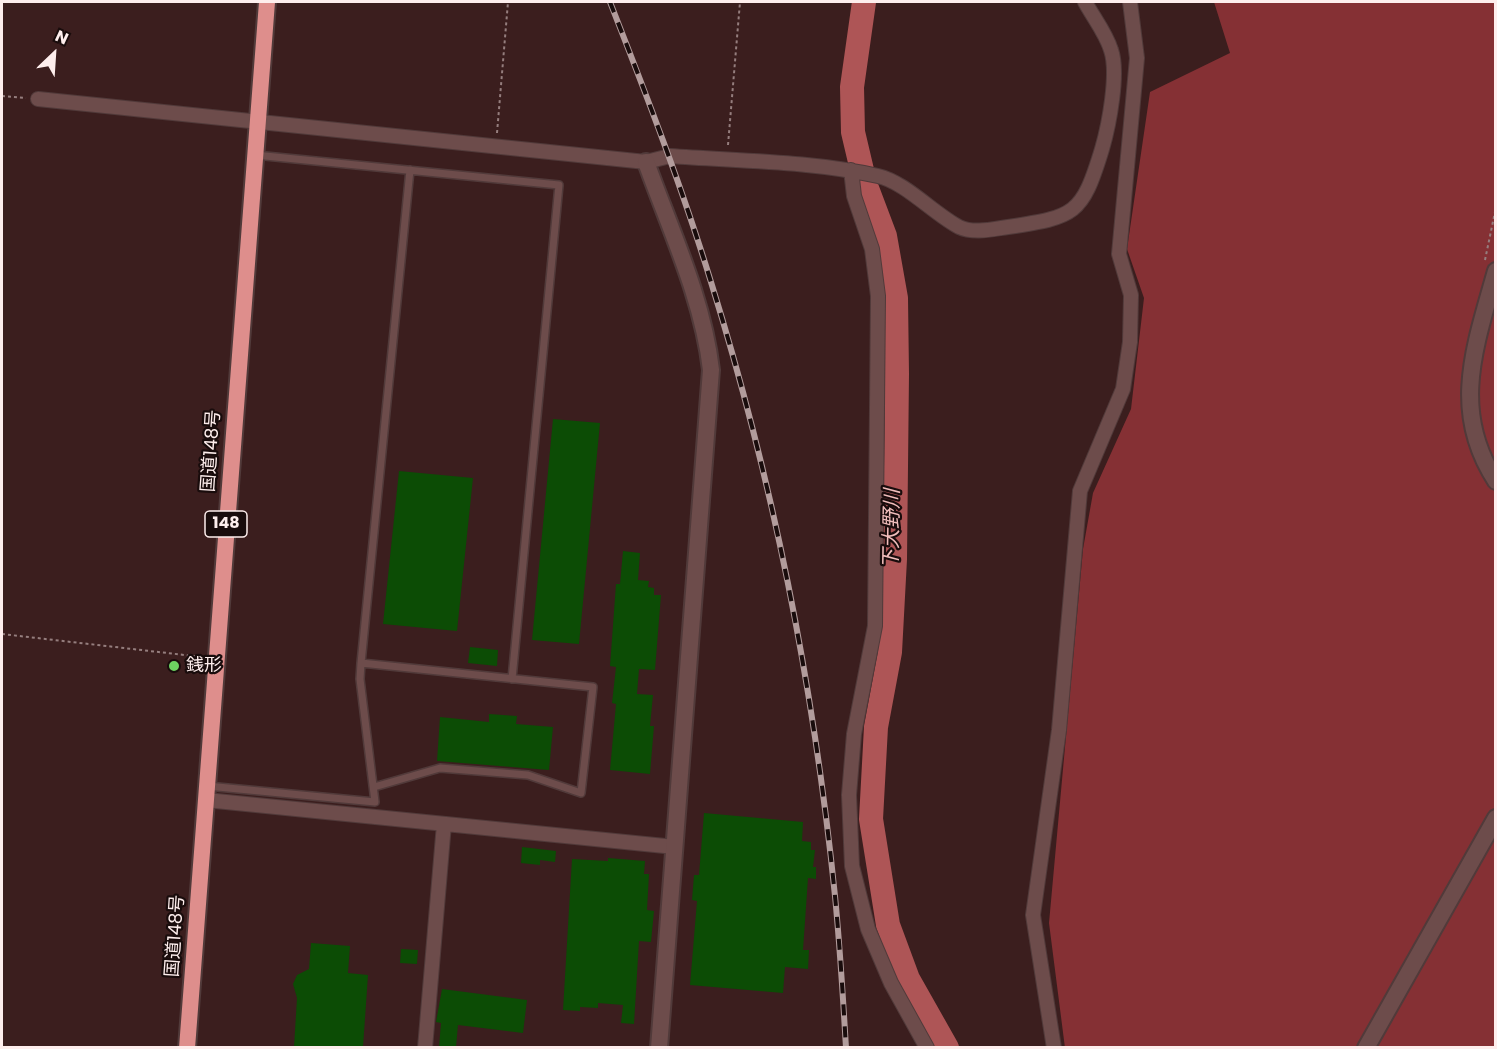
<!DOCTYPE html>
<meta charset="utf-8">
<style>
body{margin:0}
#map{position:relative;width:1497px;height:1049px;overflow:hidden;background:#3b1e1e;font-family:Poppins,sans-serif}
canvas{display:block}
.frame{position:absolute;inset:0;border:3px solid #feeeed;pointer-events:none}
.north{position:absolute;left:24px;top:24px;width:60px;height:60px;-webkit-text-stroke:4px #190c0c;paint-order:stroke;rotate:25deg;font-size:16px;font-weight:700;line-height:24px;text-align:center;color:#feeeed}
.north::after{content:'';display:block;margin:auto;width:21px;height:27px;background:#feeeed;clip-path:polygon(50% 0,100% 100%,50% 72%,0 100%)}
</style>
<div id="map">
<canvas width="1497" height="1049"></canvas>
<div class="frame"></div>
<div class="north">N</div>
</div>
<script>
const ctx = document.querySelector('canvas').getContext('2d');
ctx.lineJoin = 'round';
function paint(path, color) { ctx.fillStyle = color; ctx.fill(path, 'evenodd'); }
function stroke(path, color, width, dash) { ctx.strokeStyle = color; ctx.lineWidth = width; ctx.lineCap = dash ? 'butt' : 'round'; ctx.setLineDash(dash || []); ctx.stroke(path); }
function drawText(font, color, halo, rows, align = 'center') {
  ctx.font = font + ' Poppins,"Noto Sans JP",sans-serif'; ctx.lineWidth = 4.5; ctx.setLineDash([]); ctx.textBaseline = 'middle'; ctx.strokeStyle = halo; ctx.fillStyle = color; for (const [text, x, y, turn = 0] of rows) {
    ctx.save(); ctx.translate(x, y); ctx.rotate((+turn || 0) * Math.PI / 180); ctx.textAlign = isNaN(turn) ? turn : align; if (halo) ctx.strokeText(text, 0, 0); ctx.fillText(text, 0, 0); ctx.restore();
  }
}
paint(new Path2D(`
 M1214,2H1495V1047L1065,1048L1049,923L1083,549L1093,493L1131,409L1144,298L1127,249L1150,92L1230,53Z`), '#853034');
stroke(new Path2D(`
 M864,2L852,87L853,132L865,183L885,236L896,298L897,374L895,559L890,652L876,727L871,819L888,925L908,979L947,1048`), '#ae5556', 24);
paint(new Path2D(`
 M553,419L600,423L579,644L532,640Z
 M399,471L473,478L457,631L383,624Z
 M623,551L640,553L638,580L649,581L648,587L654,588V595H661L655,670L639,669L637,694L653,695L650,726H654L650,774L610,770L616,704L612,703L616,667L610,666L616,584H620Z
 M470,647L498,650L497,666L468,663Z
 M489,714L517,716L516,724L553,727L549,770L437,761L440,717L489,722Z
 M704,813L803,822L802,841L811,842V850H815L813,867H816V879L808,878L803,950H809L808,969L785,967L783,993L690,985L697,901L692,900L694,875H699Z
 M522,847L556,851L555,862L540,860V865L521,863Z
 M608,858L645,861L644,874H649L647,910L654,911L651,942L639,941L634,1024L621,1023L623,1005L598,1003V1008L580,1007V1011L563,1010L572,859L608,861Z
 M311,943L350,946L348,973L368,975L363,1047H294L297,998L293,984L297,975L309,969Z
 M401,949L418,950L417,964L400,963Z
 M442,989L527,1000L523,1033L458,1025L456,1047H439L441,1023L436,1022Z`), '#0c4c05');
const service = new Path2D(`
 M255,155L559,185L512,679
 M361,663L593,687L581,793L528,775L440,768L374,787
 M207,786L375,802L360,679L361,663L410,170`);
const minor = new Path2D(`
 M38,99L646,162L670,156C737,161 812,161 878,176C905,182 934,214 959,227C974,234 993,229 1008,227C1075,217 1082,215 1102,149C1109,125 1119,73 1111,50C1106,33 1093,17 1085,2
 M851,170L854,196L872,249L878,296L875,626L854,734L849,795L852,866L868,929L891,983L927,1048
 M206,800L675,847
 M425,1048L444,824
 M1054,1048L1033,915L1059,730L1080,491L1123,389L1130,342L1131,295L1119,254L1137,58L1130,2`);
const tertiary = new Path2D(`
 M646,162C670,229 703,299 711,370L659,1048
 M1496,271C1475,346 1450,411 1496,481
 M1366,1048L1496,818`);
const trunk = new Path2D(`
 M187,1048L267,2`);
stroke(service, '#513a3a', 10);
stroke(minor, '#513a3a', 16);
stroke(tertiary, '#513a3a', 20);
stroke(trunk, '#513a3a', 20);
stroke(new Path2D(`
 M2,96L26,98
 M497,133L508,2
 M728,145L740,2
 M1485,260L1496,207
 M2,634L202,657`), '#957e7e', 2, [3, 3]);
stroke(service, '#6d4c4b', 7);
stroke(minor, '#6d4c4b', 14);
stroke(tertiary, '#6d4c4b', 16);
stroke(trunk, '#de8e8c', 16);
const rail = new Path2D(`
 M610,2C646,94 682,187 711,282C773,481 814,689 835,896C840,947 843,997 846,1048`);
stroke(rail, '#b29c9c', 6);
stroke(rail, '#190c0c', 4, [11]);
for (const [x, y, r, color] of [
 [174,666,6,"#6dd361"]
]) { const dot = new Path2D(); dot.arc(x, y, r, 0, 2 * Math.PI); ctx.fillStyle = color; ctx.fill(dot); stroke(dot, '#190c0c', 2); }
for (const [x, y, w] of [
 [226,524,42]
]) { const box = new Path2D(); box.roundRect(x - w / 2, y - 13, w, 26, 4.5); ctx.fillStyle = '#190c0c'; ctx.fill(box); stroke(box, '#feeeed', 1.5); }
drawText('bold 16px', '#feeeed', null, [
 ["148",226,524]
]);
drawText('18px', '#feeeed', '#190c0c', [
 ["国道148号",212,451,-86],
 ["国道148号",176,936,-86]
]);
drawText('18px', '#feeeed', '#190c0c', [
 ["銭形",186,666]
], 'left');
drawText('italic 20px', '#f1bebc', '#190c0c', [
 ["下大野川",893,529,-89]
]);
</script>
